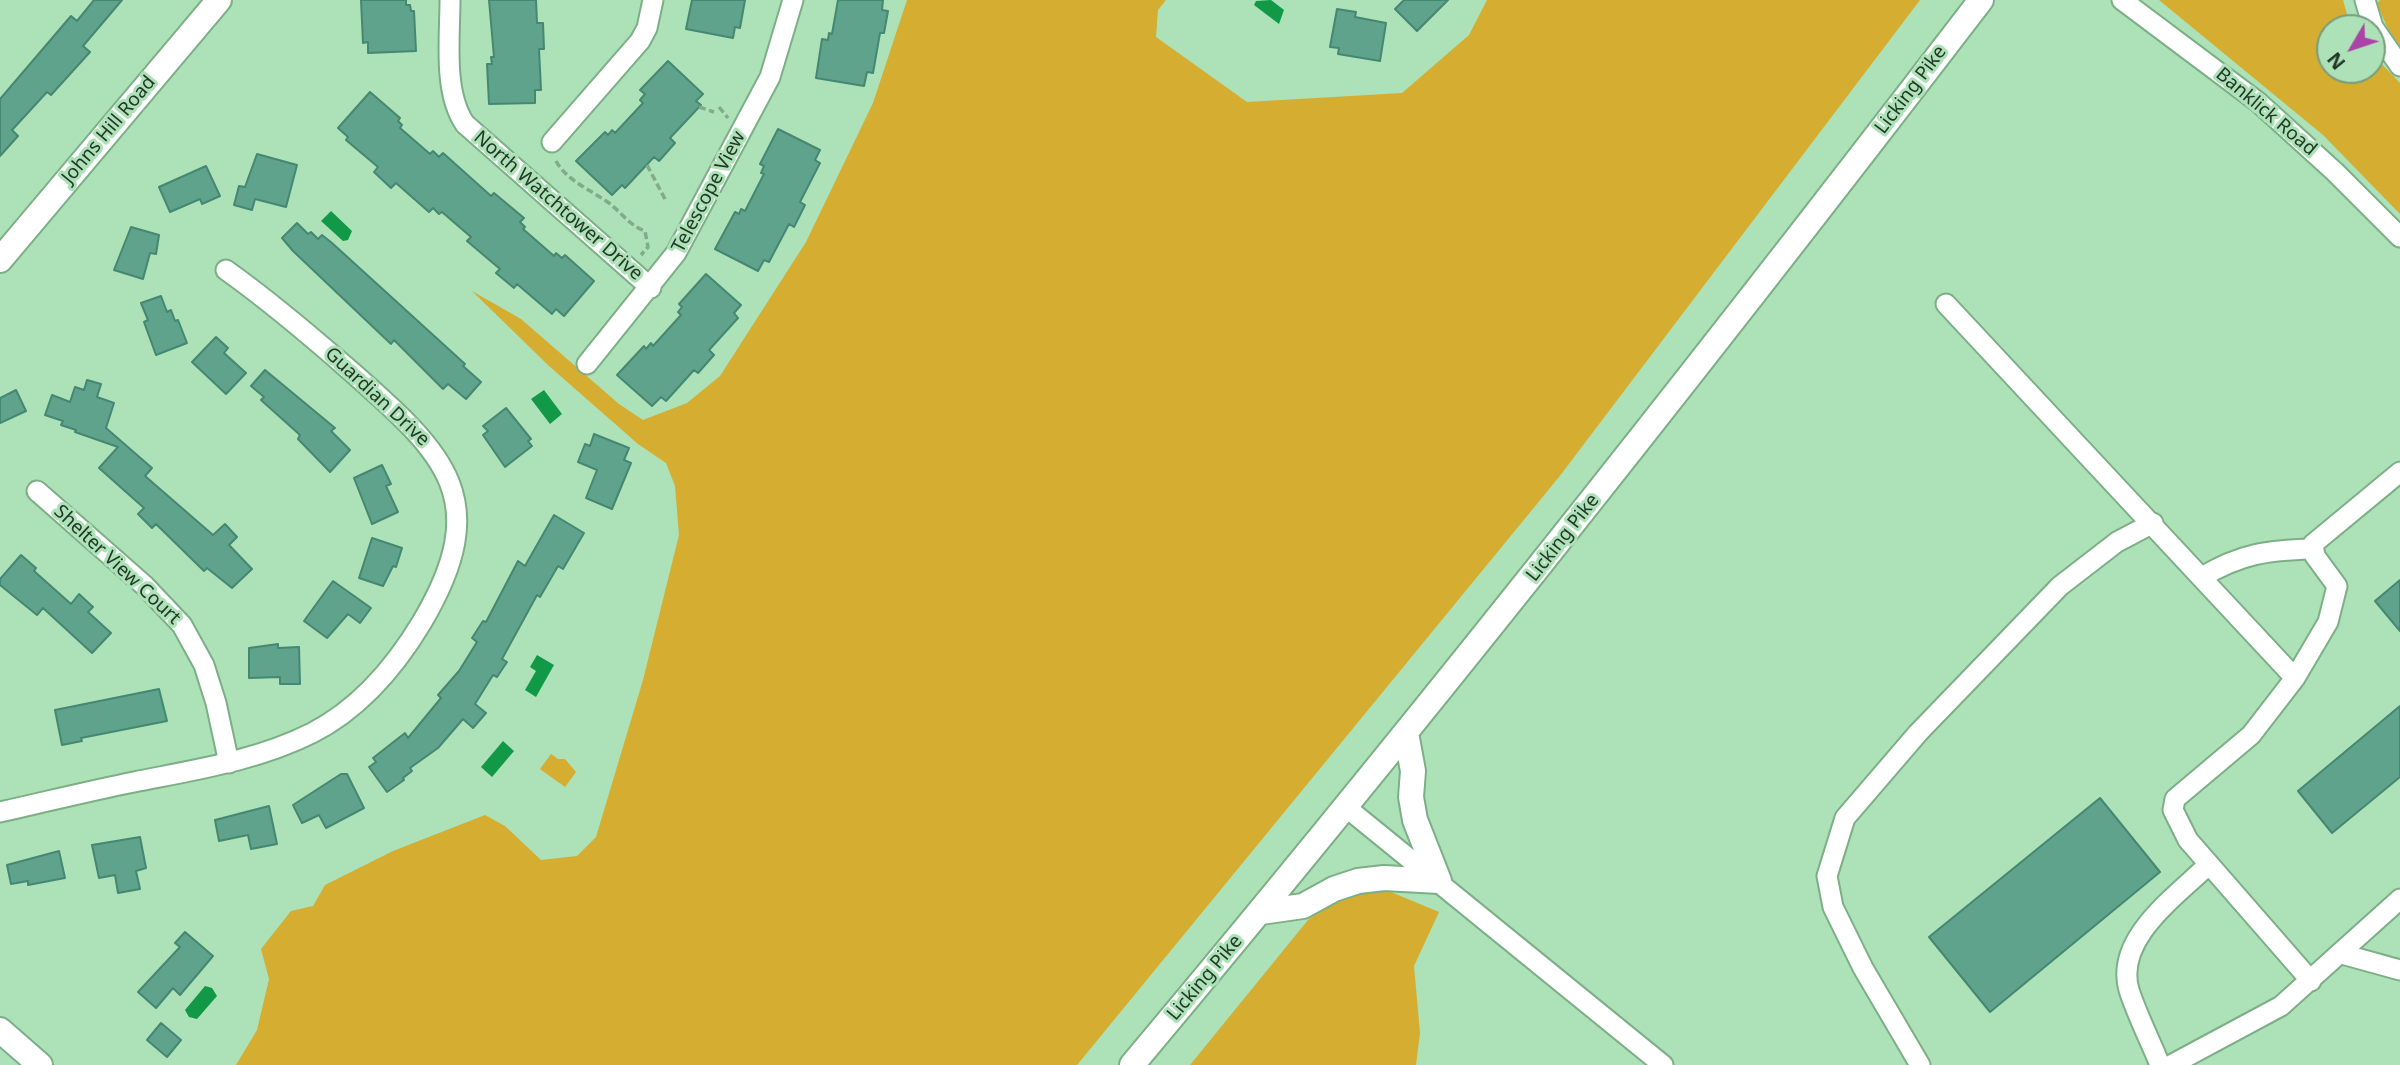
<!DOCTYPE html>
<style>
body{margin:0}
#map{position:relative;width:2400px;height:1065px;overflow:hidden;background:#ade1b7;font-family:"Noto Sans",sans-serif}
canvas{display:block}
.north{position:absolute;left:2316px;top:14px;width:70px;height:70px;box-sizing:border-box;background:#ade1b7;border:2px solid #769d7d;border-radius:50%;rotate:231deg;font-size:19px;font-weight:700;line-height:28px;text-align:center;color:#233827}
.north::after{content:'';display:block;margin:auto;width:24px;height:32px;background:#ac43a6;clip-path:polygon(50% 0,100% 100%,50% 72%,0 100%)}
</style>
<div id="map">
<canvas width="2400" height="1065"></canvas>
<div class="north">N</div>
</div>
<script>
const ctx = document.querySelector('canvas').getContext('2d');
ctx.lineJoin = 'round';
function paint(path, color) { ctx.fillStyle = color; ctx.fill(path, 'evenodd'); }
function stroke(path, color, width, dash) { ctx.strokeStyle = color; ctx.lineWidth = width; ctx.lineCap = dash ? 'butt' : 'round'; ctx.setLineDash(dash || []); ctx.stroke(path); }
function drawText(font, color, halo, rows, align = 'center') {
  ctx.font = font + ' "Noto Sans",sans-serif'; ctx.lineWidth = 6; ctx.setLineDash([]); ctx.textBaseline = 'middle'; ctx.strokeStyle = halo; ctx.fillStyle = color; for (const [text, x, y, turn = 0] of rows) {
    ctx.save(); ctx.translate(x, y); ctx.rotate((+turn || 0) * Math.PI / 180); ctx.textAlign = isNaN(turn) ? turn : align; if (halo) ctx.strokeText(text, 0, 0); ctx.fillText(text, 0, 0); ctx.restore();
  }
}
paint(new Path2D(`
 M907,0H1166L1158,10L1156,37L1247,102L1402,93L1469,35L1487,0H1920L1559,477L1077,1065H236L257,1030L269,979L261,949L291,911L313,906L325,885L393,851L485,815L505,826L541,860L577,856L596,837L643,680L679,535L675,486L666,463L638,444L549,366L472,291L521,319L619,404L643,420L687,403L720,376L806,242L873,103Z
 M2159,0H2343L2351,28H2330V70H2372V54L2400,83V214L2323,135Z
 M2380,0H2400V47L2388,29L2377,4Z
 M551,754L558,759H565L576,772L565,787L540,769Z
 M1348,892H1391L1439,912L1414,966L1420,1033L1416,1065H1190L1308,920Z`), '#d5ad31');
paint(new Path2D(`
 M1271,0L1284,10L1279,24L1254,5L1256,1Z
 M331,211L352,231L348,240L343,241L321,221Z
 M544,390L562,414L550,424L531,399Z
 M537,655L554,665L536,697L525,690L536,671L530,667Z
 M503,741L514,751L492,777L481,767Z
 M205,986L212,988L217,996L197,1019L189,1017L185,1010Z`), '#119947');
const building = new Path2D(`
 M94,0H122L83,46L90,52L51,95L47,92L12,130L18,136L0,156V99L71,16L77,21Z
 M361,0H406V5H410L411,11H414L416,51L368,53V42L363,43Z
 M489,0H536L537,23H543L544,49H539L541,90H535V103L489,104L487,64H492L491,57H494Z
 M692,0H745L740,28L735,27L733,38L686,29Z
 M838,0H883L882,10L888,11L884,33H880L873,73L867,72L864,86L816,78L822,39L828,40L829,33L832,34Z
 M1404,0H1448L1417,31L1395,9Z
 M1337,9L1356,12L1355,17L1386,23L1380,61L1338,54L1339,48L1330,47Z
 M668,61L703,94L696,101L701,105L670,138L675,143L659,161L654,157L625,188L622,185L612,195L576,161L605,132L608,135L612,130L615,133L643,103L640,100L645,94L640,90Z
 M370,92L400,118L398,121L402,125L400,128L430,154L433,151L439,157L443,153L491,196L494,193L524,218L520,222L525,227L523,229L554,256L556,253L562,258L565,255L594,281L564,316L556,309L552,314L517,284L514,288L496,273L500,269L467,241L471,237L442,212L439,214L433,208L429,212L396,183L391,188L374,172L378,167L346,140L348,137L338,128Z
 M778,129L820,150L815,160L820,163L800,202L805,205L794,227L789,224L769,262L764,260L758,271L715,249L735,212L739,214L741,209L745,211L764,174L761,173L764,166L760,164Z
 M257,154L297,165L286,207L255,199L252,210L234,205L239,186L245,187Z
 M206,166L220,196L202,204L200,199L170,212L159,187Z
 M297,223L308,234L311,232L318,239L322,235L332,243L465,364L463,366L481,382L466,399L448,384L443,389L394,340L391,344L293,251L282,238Z
 M131,227L159,235L156,254L150,253L143,279L114,270Z
 M706,274L741,305L734,313L738,318L709,350L714,355L698,373L694,370L666,401L661,397L652,406L617,375L644,346L646,349L651,343L653,346L681,315L678,312L682,307L679,304Z
 M161,296L167,312L171,310L175,321L178,320L187,343L156,355L144,322L148,320L141,303Z
 M216,337L228,348L224,353L246,373L226,394L192,362Z
 M265,370L335,428L331,431L350,450L330,472L298,439L300,435L261,400L264,397L251,386Z
 M87,380L101,384L97,397L114,403L106,428L152,468L145,476L213,535L225,524L237,537L229,545L252,569L232,588L207,568L204,571L156,524L152,528L138,514L144,508L99,468L118,447L75,432L76,430L61,425L63,421L45,415L52,395L70,402L75,387L84,390Z
 M16,390L26,411L0,423V398Z
 M506,408L531,439L528,441L532,446L505,467L483,435L488,431L483,426Z
 M594,434L629,448L624,460L631,463L612,509L586,498L597,470L578,462L585,444L590,446Z
 M382,465L391,484L386,486L398,512L372,524L354,478Z
 M554,515L584,533L563,569L558,566L540,597L537,595L502,659L507,662L497,677L493,675L475,704L486,713L473,728L463,719L438,748L410,768L412,771L403,778L404,780L387,792L369,767L376,762L373,758L405,733L408,738L441,698L438,695L459,671L477,642L472,638L483,621L486,622L518,561L525,566Z
 M372,538L402,548L396,567L393,566L383,586L359,578Z
 M21,555L36,568L34,571L71,604L79,594L93,607L88,612L111,633L92,653L43,608L37,615L0,585V579Z
 M2400,580V631L2375,601Z
 M333,581L371,608L360,623L348,614L327,638L304,621Z
 M278,644V648L299,647L300,684H280V677L249,678V648Z
 M159,689L167,721L81,738L82,741L62,745L55,710Z
 M2400,706V777L2332,833L2298,791Z
 M341,774H347L364,808L326,828L319,815L302,823L293,805Z
 M2100,798L2160,872L1990,1012L1929,937Z
 M269,806L277,844L251,849L248,835L219,841L215,820Z
 M140,837L146,868L136,871L140,889L118,893L115,875L99,878L92,845Z
 M59,851L65,878L28,885V881L11,884L7,865Z
 M185,932L213,956L180,995L173,988L156,1008L138,992L180,947L175,943Z
 M161,1023L181,1040L167,1057L147,1040Z`);
paint(building, '#5fa38c');
stroke(building, '#448872', 2);
const minor = new Path2D(`
 M450,0C450,38 443,92 465,124L651,288
 M2122,0L2258,102L2335,172L2400,237
 M2365,0L2373,27L2400,66
 M552,142L640,41L647,28L653,0
 M1946,304L2295,678
 M587,364L676,253L770,77L793,0
 M37,491L145,586L182,625L204,665L216,703L229,763
 M2202,577C2240,554 2268,550 2312,549
 M1347,808L1663,1065
 M0,812C45,802 89,791 134,782C194,770 256,761 312,733C359,709 395,667 422,622C494,500 446,455 353,373C312,337 271,302 226,270
 M2342,954L2400,970
 M2311,981L2188,840L2173,810L2175,799L2251,735L2295,678L2328,622L2337,586L2315,556L2313,544L2400,472
 M1920,1065L1863,968L1833,907L1827,876L1845,818L1918,733L2060,586L2117,542L2153,523
 M2160,1065C2150,1040 2137,1015 2129,990C2114,938 2178,895 2209,864
 M2171,1065L2281,1006L2400,899`);
const major = new Path2D(`
 M0,260L219,0
 M1261,912L1303,906L1334,889L1358,881L1384,878L1439,881L1415,820L1411,797L1413,771L1406,733
 M0,1030L40,1065
 M1132,1065C1424,717 1705,360 1981,0`);
stroke(minor, '#7daf87', 23);
stroke(major, '#7daf87', 28);
stroke(new Path2D(`
 M699,107L714,112
 M719,107L728,118
 M556,161C567,181 591,190 609,203C622,213 630,226 645,231L648,247L641,255
 M647,165L665,199`), '#81ab89', 3.5, [7, 3.5]);
stroke(minor, '#fff', 19);
stroke(major, '#fff', 24);
drawText('19px', '#233827', '#ade1b7', [
 ["Licking Pike",1911,90,-53],
 ["Banklick Road",2266,112,40],
 ["Johns Hill Road",109,130,-50],
 ["Telescope View",709,192,-62],
 ["North Watchtower Drive",558,206,41],
 ["Guardian Drive",377,397,43],
 ["Licking Pike",1563,538,-52],
 ["Shelter View Court",117,565,43],
 ["Licking Pike",1205,978,-50]
]);
</script>
